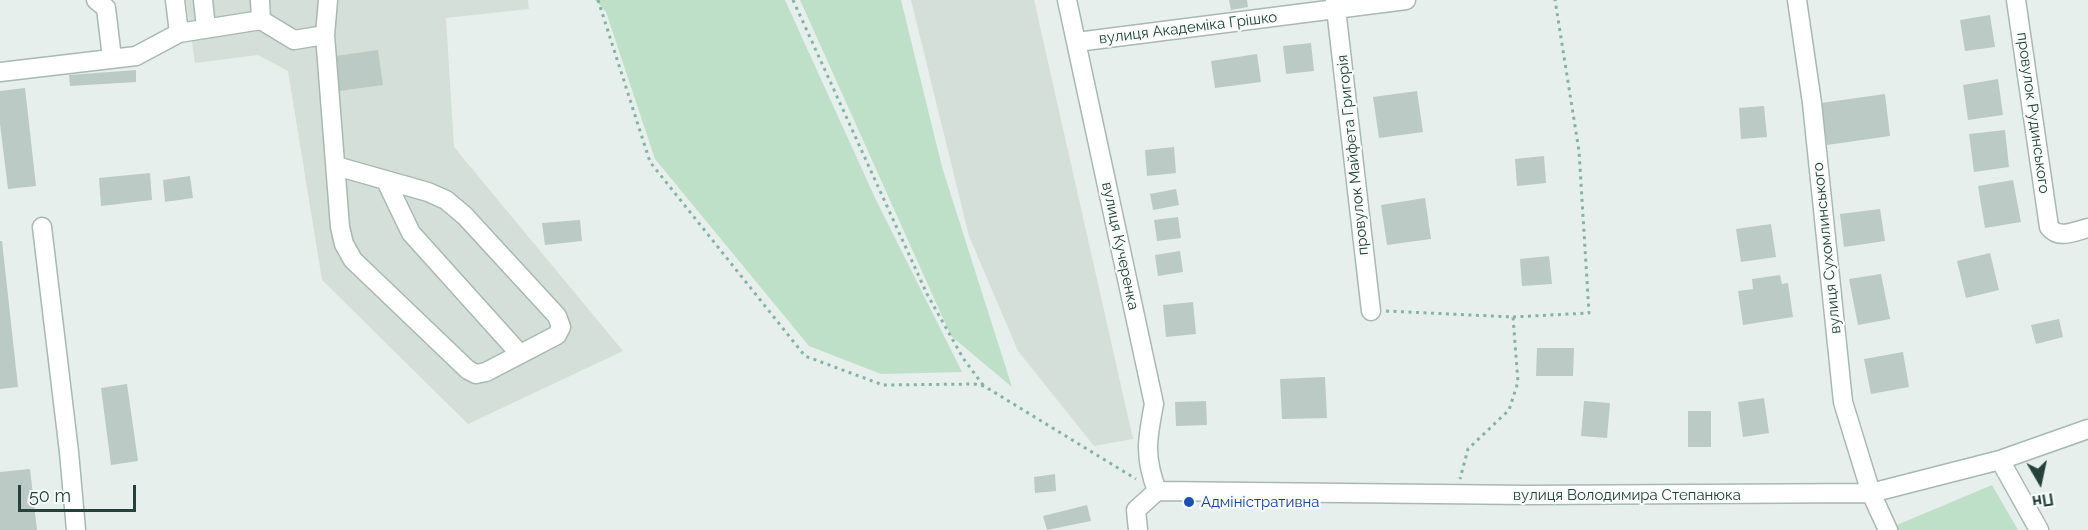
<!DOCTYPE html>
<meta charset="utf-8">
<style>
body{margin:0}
#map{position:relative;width:2088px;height:530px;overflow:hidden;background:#e6efeb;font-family:Raleway,sans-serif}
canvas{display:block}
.north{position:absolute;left:2010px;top:452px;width:60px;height:60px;-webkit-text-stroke:4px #f7fbf9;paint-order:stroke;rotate:171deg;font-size:16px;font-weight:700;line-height:24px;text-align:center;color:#24423a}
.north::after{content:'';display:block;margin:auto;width:21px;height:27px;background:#24423a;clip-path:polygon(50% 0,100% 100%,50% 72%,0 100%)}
.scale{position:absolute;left:18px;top:485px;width:118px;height:27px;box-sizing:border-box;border:3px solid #24423a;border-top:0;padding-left:8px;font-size:18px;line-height:21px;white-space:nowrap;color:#24423a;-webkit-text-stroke:4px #f7fbf9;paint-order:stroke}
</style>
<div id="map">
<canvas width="2088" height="530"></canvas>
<div class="north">Пн</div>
<div class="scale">50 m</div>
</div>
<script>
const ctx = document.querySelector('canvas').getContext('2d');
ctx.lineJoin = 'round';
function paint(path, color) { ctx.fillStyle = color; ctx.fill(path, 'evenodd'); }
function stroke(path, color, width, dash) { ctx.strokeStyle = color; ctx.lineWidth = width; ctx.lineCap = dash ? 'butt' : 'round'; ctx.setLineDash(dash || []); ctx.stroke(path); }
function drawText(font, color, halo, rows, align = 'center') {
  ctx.font = font + ' Raleway,sans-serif'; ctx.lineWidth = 4.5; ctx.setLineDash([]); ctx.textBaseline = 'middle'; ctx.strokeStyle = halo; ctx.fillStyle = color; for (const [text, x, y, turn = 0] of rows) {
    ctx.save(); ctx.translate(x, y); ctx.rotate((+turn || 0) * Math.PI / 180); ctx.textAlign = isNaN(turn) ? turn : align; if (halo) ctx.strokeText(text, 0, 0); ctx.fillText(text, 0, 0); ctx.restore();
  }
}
paint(new Path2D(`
 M186,0H528L529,9L446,18L454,147L623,351L468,424L322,280L288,71L258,55L195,63Z
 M911,0H1034L1133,439L1094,446L1018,351L969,236Z`), '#d4dfda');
paint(new Path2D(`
 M595,0H785L876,200L962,372L881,374L809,346L655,159L606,12Z
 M800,0H901L942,167L1012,387L951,336Z
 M1992,485L2018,530H1894L1892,527Z`), '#bfe0c8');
paint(new Path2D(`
 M1229,0H1247L1248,7L1231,10Z
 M1990,15L1995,47L1965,51L1960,20Z
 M1311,43L1314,71L1286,74L1283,46Z
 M378,50L383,85L339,91L335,56Z
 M1257,54L1261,82L1215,88L1211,61Z
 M136,70V82L70,86L69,75Z
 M1998,79L2003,115L1968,120L1963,85Z
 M25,88L36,186L8,189L0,124V91Z
 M1417,91L1423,132L1379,138L1373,97Z
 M1885,94L1890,136L1827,145L1821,103Z
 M1764,106L1767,137L1741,139L1739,108Z
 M2005,130L2009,167L1974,172L1969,134Z
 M1174,147L1176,173L1147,176L1145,150Z
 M1544,156L1546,183L1517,186L1515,159Z
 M150,173L152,200L101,206L99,178Z
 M190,176L193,198L165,202L163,180Z
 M2013,180L2021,222L1985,228L1978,186Z
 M1176,189L1179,205L1153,210L1150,194Z
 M1425,198L1431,239L1387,245L1381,205Z
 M1880,209L1885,241L1844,247L1840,214Z
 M1178,217L1181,238L1157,241L1154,220Z
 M580,220L582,241L545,245L542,223Z
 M1771,224L1776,257L1741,262L1736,229Z
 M0,241H2L18,387L0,389Z
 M1180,251L1183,272L1158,276L1155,255Z
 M1990,253L1999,290L1966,298L1957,261Z
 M1549,256L1552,284L1522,286L1520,259Z
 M1881,274L1890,319L1858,325L1849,279Z
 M1780,275L1782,284L1788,283L1793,317L1743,325L1738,291L1753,289L1752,279Z
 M1193,302L1196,334L1166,337L1163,305Z
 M2059,319L2063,337L2036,344L2031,325Z
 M1537,348H1574L1573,376H1536Z
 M1903,352L1909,387L1871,394L1864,359Z
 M1325,377L1327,418L1282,419L1280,379Z
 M127,384L138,461L111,465L101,388Z
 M1764,398L1769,433L1743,437L1738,402Z
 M1206,401L1207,425L1176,426L1175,402Z
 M1584,401L1610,403L1607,438L1581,436Z
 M1688,411H1711V447H1688Z
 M30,469L37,530H0V472Z
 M1055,474L1056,491L1035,493L1034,477Z
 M1087,505L1091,521L1047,530L1043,516Z`), '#bbcac4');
const minor = new Path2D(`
 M96,0L106,8L112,58
 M175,0L179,33
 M203,0L206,28
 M260,0L261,20
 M1067,0L1154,404C1147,440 1144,456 1157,491
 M1335,0L1371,311
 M1797,0L1812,103L1843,402L1871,493L1888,530
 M2016,0L2049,227C2059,240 2075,231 2088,228
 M325,35L340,227L344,244L353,260L468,370L476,374L486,372L557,335L561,327L557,316L465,216L446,200L428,192L336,166
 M1077,42L1406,0
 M0,72L136,56L179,33L261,20L294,40L325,35L328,0
 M386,181L411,233L520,354
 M42,227L69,452L76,530
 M2000,460L2039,530
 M1157,491L1528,495L1871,493L2000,460L2088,429
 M1138,530L1136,510L1157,491`);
stroke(minor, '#a8b8b2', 21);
stroke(new Path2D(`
 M598,0L650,162L805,356L883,385L974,384L984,386L1136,479
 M793,0L927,294L963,358L983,385
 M1386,311L1513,317L1518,382L1509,410L1468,449L1460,479
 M1513,317L1589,313L1579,151L1555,0`), '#86b3a5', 3, [3, 4.5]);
stroke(minor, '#fff', 18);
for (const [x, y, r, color] of [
 [1189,502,6,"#1a4fb4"]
]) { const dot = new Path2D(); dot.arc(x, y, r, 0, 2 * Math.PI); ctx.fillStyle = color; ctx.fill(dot); stroke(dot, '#f7fbf9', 2); }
drawText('15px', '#24423a', '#f7fbf9', [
 ["вулиця Академіка Грішко",1188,28,-7],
 ["провулок Рудинського",2033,113,82],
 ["провулок Майфета Григорія",1353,155,-96],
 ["вулиця Кучеренка",1120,246,78],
 ["вулиця Сухомлинського",1827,248,-96],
 ["вулиця Володимира Степанюка",1627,495]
]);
drawText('15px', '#164399', '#f7fbf9', [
 ["Адміністративна",1201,502]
], 'left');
</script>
